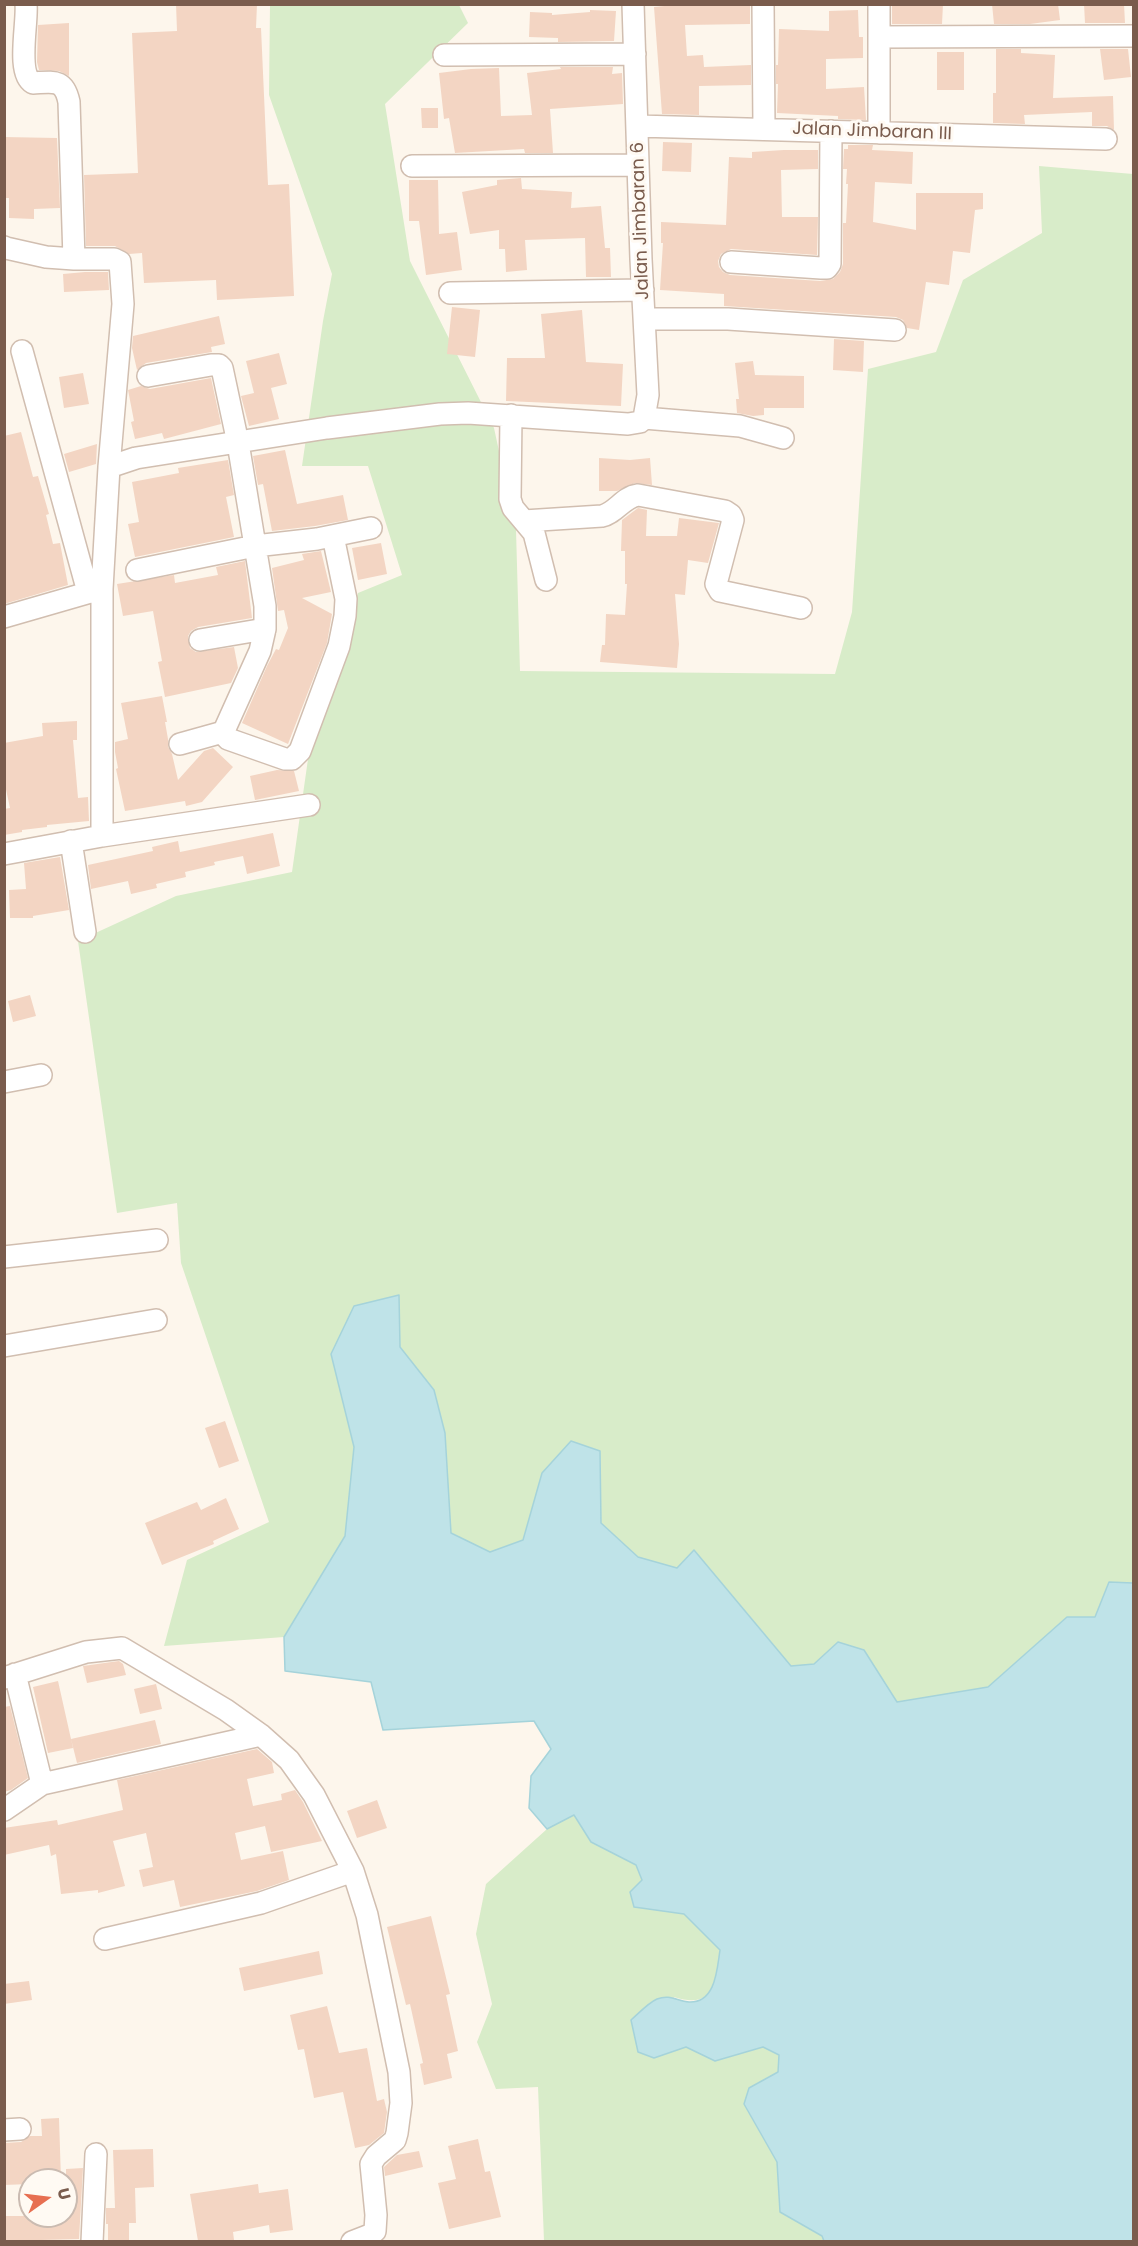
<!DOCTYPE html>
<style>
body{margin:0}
#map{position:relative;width:1138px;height:2246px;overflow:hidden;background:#fdf6ec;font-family:Poppins,sans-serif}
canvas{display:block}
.frame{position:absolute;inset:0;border:6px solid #7a5c4d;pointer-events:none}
.north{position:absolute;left:18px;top:2168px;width:60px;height:60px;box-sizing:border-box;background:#fffaf3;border:2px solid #cabbb1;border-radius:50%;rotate:76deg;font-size:16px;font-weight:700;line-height:24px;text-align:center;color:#7a5c4d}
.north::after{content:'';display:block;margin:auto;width:21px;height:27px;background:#e76f51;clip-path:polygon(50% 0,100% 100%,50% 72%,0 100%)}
</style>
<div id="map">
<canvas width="1138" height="2246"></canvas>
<div class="frame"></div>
<div class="north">U</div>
</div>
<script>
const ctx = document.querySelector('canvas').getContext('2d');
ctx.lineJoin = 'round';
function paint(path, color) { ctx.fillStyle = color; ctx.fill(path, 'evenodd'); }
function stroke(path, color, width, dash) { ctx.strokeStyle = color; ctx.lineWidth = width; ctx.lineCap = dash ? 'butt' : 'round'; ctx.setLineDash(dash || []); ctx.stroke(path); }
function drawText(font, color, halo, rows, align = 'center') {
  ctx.font = font + ' Poppins,sans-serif'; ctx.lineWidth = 6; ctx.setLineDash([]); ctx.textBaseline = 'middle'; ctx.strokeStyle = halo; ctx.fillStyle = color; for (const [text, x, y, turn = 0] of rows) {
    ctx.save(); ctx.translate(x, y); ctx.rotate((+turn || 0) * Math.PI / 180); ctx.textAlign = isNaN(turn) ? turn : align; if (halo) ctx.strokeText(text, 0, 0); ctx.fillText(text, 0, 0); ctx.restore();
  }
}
paint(new Path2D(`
 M270,5H459L468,23L385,104L410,261L494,428L516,530L520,671L835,674L852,612L868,369L936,352L963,280L1042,233L1039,166L1133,174L1134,1583L1109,1582L1095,1617H1067L988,1687L897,1702L864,1650L838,1642L814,1664L791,1666L694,1550L677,1568L638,1557L601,1523L599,1451L542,1473L523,1541L490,1552L451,1533L445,1433L434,1390L400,1347L398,1295L331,1354L354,1447L345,1536L284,1637L164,1646L187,1560L269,1522L181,1263L177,1203L117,1213L78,941L176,896L292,872L308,759L358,593L402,575L368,466H302L323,321L332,274L269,95Z
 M574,1815L591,1842L636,1865L642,1880L634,1907L684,1914L720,1950C715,1982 715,2010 674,1997L654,2058L686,2047L715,2061L763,2047L779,2055L778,2072L749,2088L744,2104L777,2162L780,2212L822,2236L824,2241H544L538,2087L496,2089L477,2042L492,2004L476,1934L486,1884L547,1829Z`), '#d8ecc9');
const water = new Path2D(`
 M399,1295L400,1347L434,1390L445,1433L451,1533L490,1552L523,1540L542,1473L571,1441L600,1451L601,1523L638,1557L677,1568L694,1550L791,1666L814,1664L838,1642L864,1650L897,1702L988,1687L1067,1617H1095L1109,1582L1133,1583V2241H824L822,2236L780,2212L777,2162L744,2104L749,2088L778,2072L779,2055L763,2047L715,2061L686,2047L654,2058L638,2052L631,2020C638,2014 648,2003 657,1999C670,1994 677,2001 689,2002C716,2003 717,1969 720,1950L684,1914L634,1907L630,1892L642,1880L636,1865L591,1842L574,1815L547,1829L529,1808L531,1776L551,1749L534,1721L383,1730L371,1682L285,1671L284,1637L345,1536L354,1447L331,1354L354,1306Z`);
paint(water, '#bfe3e8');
stroke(water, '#a5d3da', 1.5);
paint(new Path2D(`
 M176,4H257L256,28H261L268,185L289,184L294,296L217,300L216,280L144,283L142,253L129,254L115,246H86L84,175L138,173L132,33L177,31Z
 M685,4H750V24L685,25L687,56L703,55L704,67L751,65V85L699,86V115L662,114L654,7Z
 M892,4H943L942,24H892Z
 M992,4H1058L1060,20L1030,24H994Z
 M1084,4H1124L1125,23H1085Z
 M590,10L616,11L614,41L558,42V38L529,37L530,12L552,13V15L590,12Z
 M858,10L859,37H863V58L826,59V89L864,87L866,120L838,119V116L777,113L778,84H776V65H778L779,29L829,31V11Z
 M69,23V76L59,71L39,70L37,62L38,25Z
 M996,49H1021V53L1055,55L1053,98L1113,96L1114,130L1107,126H1092V112L1024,115L1025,124L993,123V93H996Z
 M1100,49H1128L1131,77L1104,80Z
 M937,52H964V90H937Z
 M560,67H613L612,74L622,73L623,104L550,109L553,153H525L524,149L455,153L449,118L444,119L439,73L471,69L499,68L501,116L532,115L527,73L561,69Z
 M421,108H438V128H422Z
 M4,137L57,138L60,208L34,209V219L9,218V198H4Z
 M663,142L692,143L691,172L662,171Z
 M848,145H873L872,150L913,152L912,184L875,182L873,222L916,230V193H983V209L975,210L970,253L953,251L949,285L926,282L919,330L907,328L903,320L896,317L724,306V294L660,290L663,243H661V222L726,225L729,157L752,158V152L784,150H818V169L781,170L782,217H818L817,255L731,249L721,254L718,261L719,267L723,272L730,275L820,281L833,279L840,272L843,264V223H846L848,184H846L847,169H843L844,149H848Z
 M521,178L522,189L572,192L571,208L601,206L605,248H610L611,277H586L585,238L525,240L527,270L506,272L505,249H499V230L470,234L462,192L497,185V180Z
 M409,180H438L439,234L457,232L462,270L426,275L419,221H409Z
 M85,272H108L109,290L64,292L63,274Z
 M452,307L480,310L475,357L447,354Z
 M582,310L586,362L623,364L621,406L506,401L507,358H545L541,314Z
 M219,316L225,344L211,347L212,352L146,363L137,370L132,348L133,336Z
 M834,339L864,341L863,372L833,370Z
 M279,353L287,384L271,388L279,419L249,426L241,396L254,393L246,361Z
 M753,361L755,375L804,376V408H764V415L753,416L737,413L736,399H739L735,363Z
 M83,373L89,404L64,408L59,377Z
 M211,378L221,424L164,439L162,433L135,439L131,422L134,421L128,390L141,386L150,389Z
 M21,432L33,477L38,476L49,514L46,515L53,544L60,543L68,585L4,604V436Z
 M97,444L96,464L69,472L64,454Z
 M285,450L297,504L343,495L348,520L315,526L272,531L263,484L258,485L253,456Z
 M599,458L630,460L650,458L652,485L635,483L617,491H599Z
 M228,460L234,495L226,497L234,537L135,557L128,524L139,522L132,482L179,473L178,468Z
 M638,508L647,510L646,536H677L679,518L719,523L708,563L688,560L685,595L675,594L679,644L677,668L600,662L602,645H605L606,614L625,615L627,584H625V551H621L622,520Z
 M381,543L387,574L358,580L352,548Z
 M321,551L331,592L302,598L332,614L327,643L288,744L242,723L267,666L276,649L279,650L288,628L284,610L278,611L272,568L304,560L302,554Z
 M245,561L252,618L198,627L191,631L188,636L190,648L196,652L234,647L238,668L231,683L165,697L158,662L162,661L153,611L123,616L117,584L174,575L175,583L218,575L216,567Z
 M162,696L167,722H165L168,739V747L172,754L178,780L204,751L213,748L233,767L202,802L186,806L185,801L125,811L116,769L118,768L115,752V742L128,739L121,703Z
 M77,721V740H73L78,798L88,797L89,821L47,825V827L22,830V832L4,835V809L10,808L4,780V743L43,736L42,723Z
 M277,770L294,771L299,791L255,800L250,776Z
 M273,833L280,866L247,874L243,856L214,862L215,865L185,872L186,877L156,884L157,888L131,894L128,881L91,889L88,865L153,851L152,847L178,841L180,852Z
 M60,857L69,910L33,916V918H10L9,890L26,889L24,863Z
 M30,995L36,1016L13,1022L8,1001Z
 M225,1421L239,1461L219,1468L205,1428Z
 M226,1498L239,1529L213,1541L214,1544L162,1565L145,1523L197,1502L201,1510Z
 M119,1661L123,1664L126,1675L87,1683L83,1666Z
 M58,1681L73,1748L48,1753L33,1687Z
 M156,1684L162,1709L140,1714L134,1689Z
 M10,1706L28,1778L11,1790L4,1792V1707Z
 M155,1720L161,1744L77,1763L71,1739Z
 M257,1749L272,1762L274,1773L247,1779L253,1806L282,1800L281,1794L295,1790L303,1802L322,1841L271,1852L265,1826L235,1833L241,1860L283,1851L289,1880L257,1891L180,1907L174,1880L143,1887L139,1870L153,1867L146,1833L113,1841L125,1886L98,1893V1890L61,1894L56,1854L51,1856L49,1845L4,1855V1828L57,1820L58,1825L123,1810L117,1780Z
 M377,1800L387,1828L357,1838L347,1811Z
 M431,1916L450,1994L446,1995L458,2051L447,2054L452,2078L424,2085L420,2064L423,2063L410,2004L406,2005L387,1927Z
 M319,1951L323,1974L244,1991L239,1968Z
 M29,1981L32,2000L4,2004V1984Z
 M327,2006L339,2053L367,2048L377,2101L384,2099L387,2112L384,2133L369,2145L355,2148L343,2092L314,2098L304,2049L298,2050L290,2015Z
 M59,2118L61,2180H30V2184L4,2185V2143L21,2142L30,2136H42L41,2119Z
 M478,2139L485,2172L490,2171L501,2217L449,2229L438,2183L456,2179L448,2146Z
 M153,2149L154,2187L135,2188L136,2223H129V2241H108V2224H106V2208H115L113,2150Z
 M419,2151L423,2167L385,2176L384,2167L397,2155Z
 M83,2168L79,2239L4,2241V2216H66V2169Z
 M258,2184L259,2193L288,2189L293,2230L270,2233L269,2225L233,2232L234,2240L198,2241L190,2194Z`), '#f3d5c3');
const minor = new Path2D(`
 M26,4C28,23 16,73 33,83C53,82 64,78 69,102L74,259H114L120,262L123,304L109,467L102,589V836
 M763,4L764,129
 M879,4V133
 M879,37L1134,36
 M444,55L635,54
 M638,126L1106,139
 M412,166L638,165
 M4,247L6,248L46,257L74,259
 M731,262L821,268H827L830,264L831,131
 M450,293L643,290
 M645,319H728L895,330
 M22,351L88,592
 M148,376L211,365H219L222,368L238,443L265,606V629L260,651L223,733L228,739L285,759H292L300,751L339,646L345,616L346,599L333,536
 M511,415L510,499L513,508L534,533L546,580
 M644,418L740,426L783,438
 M109,467L136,458L327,428L440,414L468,413L628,424L640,422L644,418L648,395L641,259L633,4
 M524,521L602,516C616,513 623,497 638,495L725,511L731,515L733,520L716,584L720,591L801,608
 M137,570L255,546L317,539L371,528
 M4,617L101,589
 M200,640L265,629
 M180,744L223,732
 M71,841L85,932
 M4,854L102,836L309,805
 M4,1082L41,1075
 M4,1257L157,1240
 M4,1346L156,1320
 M15,1674L42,1784
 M4,1678L86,1652L122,1648L226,1710L261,1735L289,1760L314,1795L353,1871L367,1915L399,2072L401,2103L397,2133L395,2140L376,2156L371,2164L376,2215L375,2231L370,2235L352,2242
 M4,1810L42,1784L261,1735
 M105,1939L261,1903L353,1871
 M4,2130L20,2129
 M92,2242L96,2154`);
stroke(minor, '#d1beb0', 24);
stroke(minor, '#fff', 21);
drawText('18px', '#7a5c4d', '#fffaf3', [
 ["Jalan Jimbaran III",872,132,2],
 ["Jalan Jimbaran 6",641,221,-92]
]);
</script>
